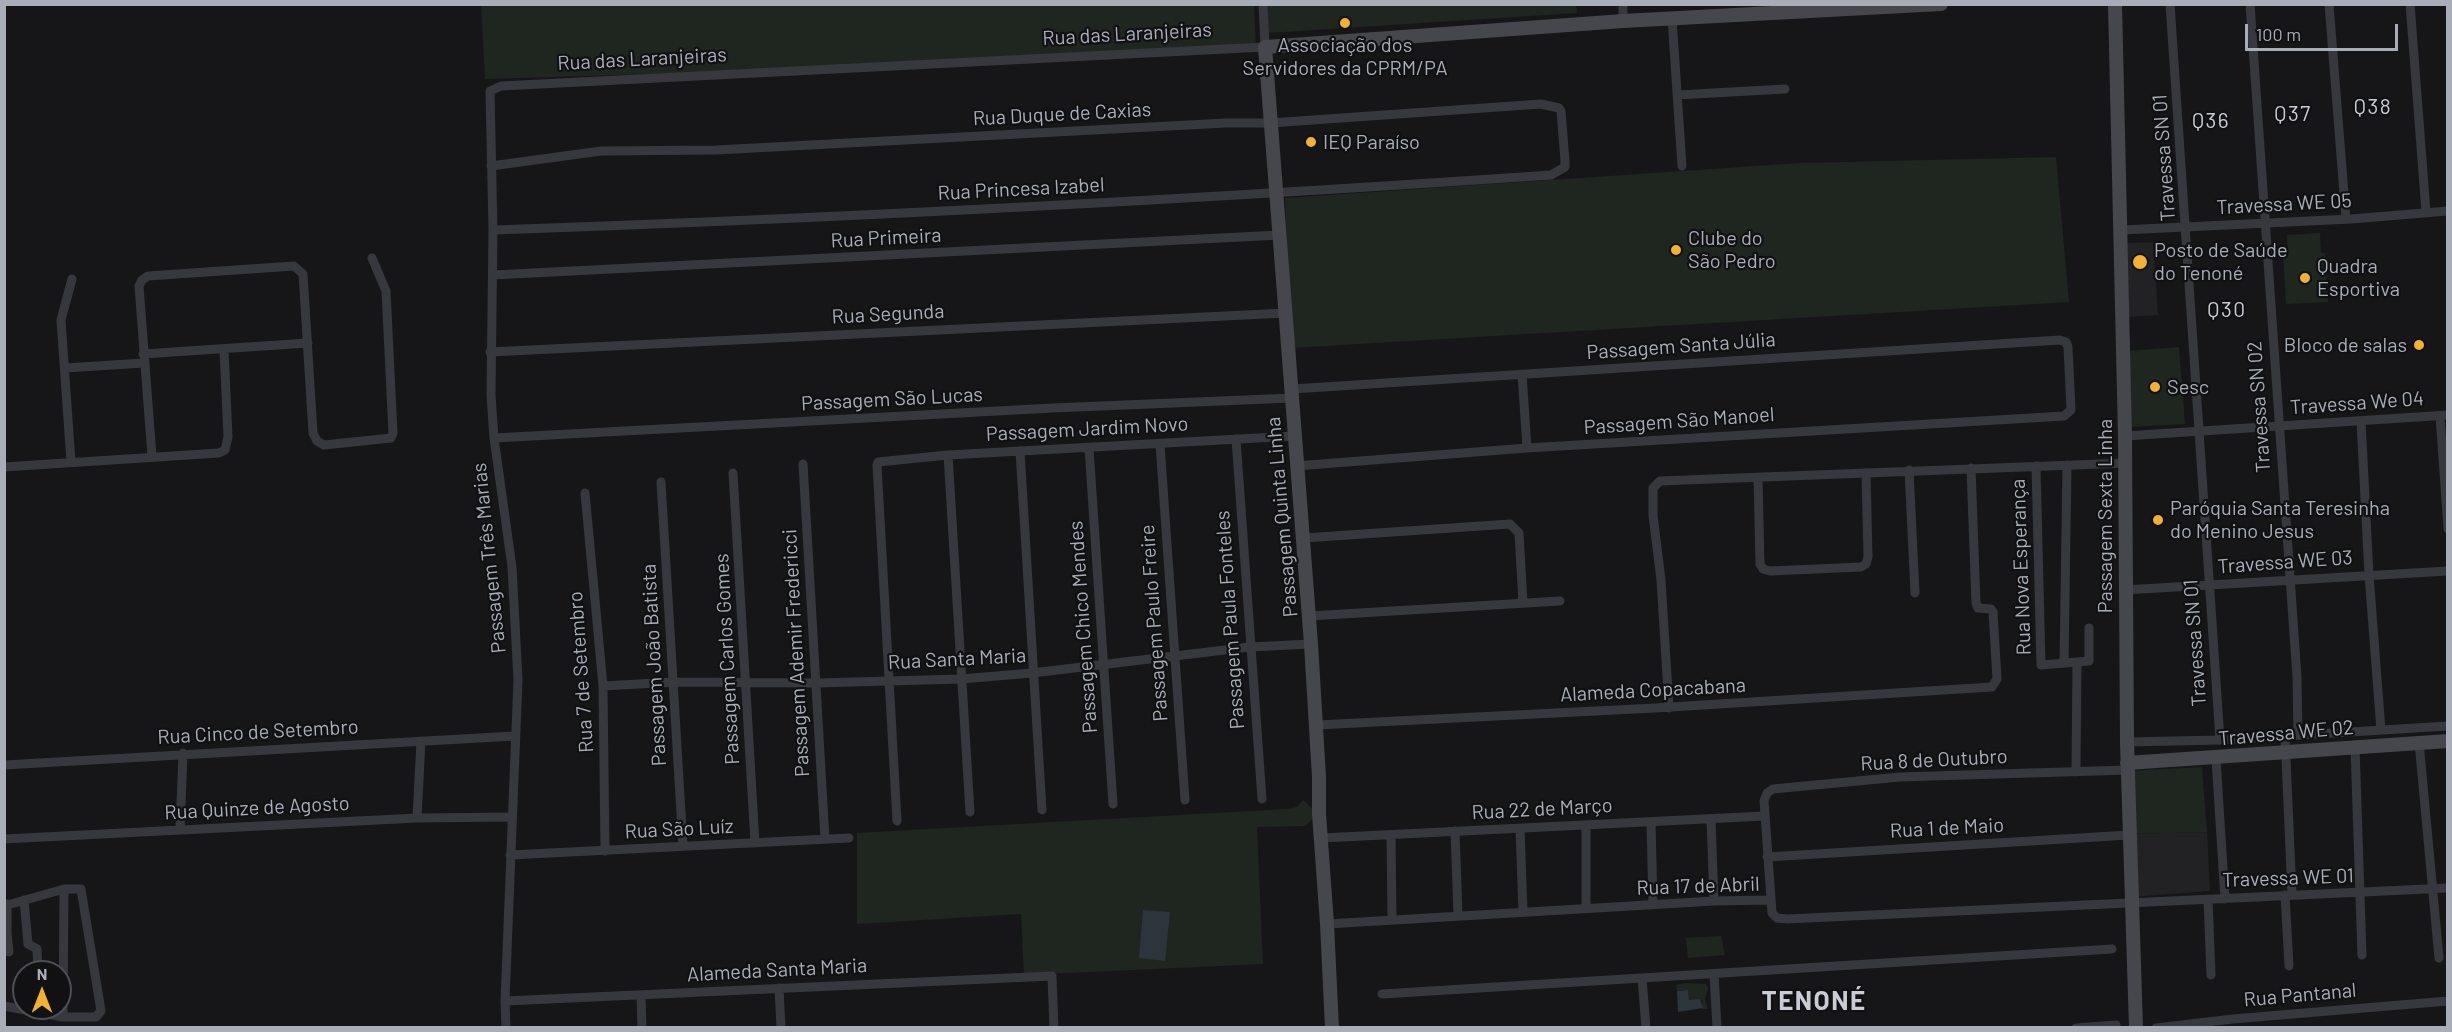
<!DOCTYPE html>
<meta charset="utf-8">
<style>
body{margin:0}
#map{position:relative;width:2452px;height:1032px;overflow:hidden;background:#161618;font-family:Barlow,sans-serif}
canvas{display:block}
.frame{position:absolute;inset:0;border:6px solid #a8adb8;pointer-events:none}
.north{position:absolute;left:12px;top:960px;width:60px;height:60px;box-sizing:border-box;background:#111113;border:2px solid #4d4f55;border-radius:50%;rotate:0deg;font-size:16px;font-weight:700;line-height:24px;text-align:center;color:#a8adb8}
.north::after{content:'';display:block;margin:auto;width:21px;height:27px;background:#f2b134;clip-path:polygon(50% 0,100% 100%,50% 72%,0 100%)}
.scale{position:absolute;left:2245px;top:24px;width:153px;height:27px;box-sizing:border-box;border:3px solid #a8adb8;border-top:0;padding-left:8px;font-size:18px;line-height:21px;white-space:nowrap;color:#a8adb8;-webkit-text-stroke:4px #111113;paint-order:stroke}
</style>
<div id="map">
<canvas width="2452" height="1032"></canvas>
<div class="frame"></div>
<div class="north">N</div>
<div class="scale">100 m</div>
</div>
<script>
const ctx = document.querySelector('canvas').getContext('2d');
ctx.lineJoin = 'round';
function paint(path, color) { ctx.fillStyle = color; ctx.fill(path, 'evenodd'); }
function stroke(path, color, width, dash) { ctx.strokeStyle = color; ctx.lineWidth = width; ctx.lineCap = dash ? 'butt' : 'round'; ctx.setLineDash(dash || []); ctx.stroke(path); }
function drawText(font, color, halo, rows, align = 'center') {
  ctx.font = font + ' Barlow,sans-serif'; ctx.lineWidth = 4.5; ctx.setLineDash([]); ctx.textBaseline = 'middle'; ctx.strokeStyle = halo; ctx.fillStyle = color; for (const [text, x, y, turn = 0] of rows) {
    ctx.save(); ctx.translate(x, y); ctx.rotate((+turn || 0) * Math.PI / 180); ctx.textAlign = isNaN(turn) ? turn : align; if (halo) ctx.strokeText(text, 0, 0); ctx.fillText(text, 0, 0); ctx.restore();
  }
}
paint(new Path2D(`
 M2153,242L2158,315L2127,317L2126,243Z
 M2207,832L2210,891L2132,897V834Z`), '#222225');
paint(new Path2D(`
 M1576,4L1577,13L1268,33L1267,5Z
 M481,5H1254L1256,49L723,72L485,79Z
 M2056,157L2069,302L1291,348L1285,198L1800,163Z
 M2320,233L2321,253H2325L2328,302L2286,304L2283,255L2288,254L2287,235Z
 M2179,347L2185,424L2128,427V351Z
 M2202,767L2207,832L2132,834L2128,771Z
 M1303,800L1318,814L1305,826L1257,827L1263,964L1024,975L1021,914L857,924V833L1287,809L1297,807Z
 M1721,936L1725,955L1688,958L1686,938Z
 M1685,983L1706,984L1708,989L1705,998L1708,1009H1702V1000H1689L1688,990L1677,991L1676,985Z`), '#1e261f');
paint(new Path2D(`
 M1143,910L1170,912L1165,961L1139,958Z
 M1688,990L1689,1000L1700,999L1703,1008L1678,1012L1677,991Z`), '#2c353c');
stroke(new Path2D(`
 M1623,4V21
 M2170,4L2220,740
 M2250,4L2297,677L2298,735
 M2329,4L2346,219
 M2410,4L2426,212
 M1672,18L1682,166
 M1677,95L1785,89
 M491,166L601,151L716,150L1226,123H1270L1541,104L1559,108L1561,111L1565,161V167L1551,175C1199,199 846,218 493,230
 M2122,230L2351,219L2448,211
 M493,275L1280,235
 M490,352L1286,313
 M143,354L308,343
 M65,368L144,363
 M1522,374L1527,448
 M1292,389L2060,340L2066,342L2068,347L2071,410L2064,416L1527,448L1296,466
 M2440,416L2448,529
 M2361,421L2369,575L2381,730
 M2125,436L2448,415
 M494,438L1053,408L1292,398
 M1236,439L1262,799
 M1160,444L1185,800
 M1089,448L1113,804
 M1020,451L1042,810
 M948,455L970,812
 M152,456L139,286L142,280L148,276L294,266L303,274L313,433L317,441L324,445L391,438L393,433L386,291L372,258
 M71,462L61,320L72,279
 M803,464L825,839
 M2036,466L2041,665L2089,661V628
 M4,467L219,453L225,450L228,437L224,350
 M1909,470L1915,593
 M733,473L755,843
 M1758,478L1760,564L1763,569L1770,571L1861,567L1866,564L1868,557L1866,473
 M661,482L683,846
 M585,493L603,686L605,851
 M1304,538L1510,524L1519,533L1523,603
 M2124,590L2448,571
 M1309,616L1560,601
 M2064,663L2067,465
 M603,686L674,682L817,683L961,679L1032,673L1250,647L1311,644
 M1669,708L1661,580L1653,515V488L1660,481L2126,463
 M1317,725L1655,708L1992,687L1997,679L1993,612L1991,609L1978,608L1976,603L1971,468
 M2285,736L2292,895
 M2127,742L2220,740L2448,726
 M2419,742L2439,958
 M2355,747L2362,955
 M2216,759L2225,899
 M4,765L514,736
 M2128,770L1900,777L1773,789L1767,793L1764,801L1772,913L1777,918L1787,919L2448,888
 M2076,772L2077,662
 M417,818L421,741
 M1711,819L1714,901
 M897,821L877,465L878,462L948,455L1294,436
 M1651,822L1653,905
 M1520,829L1523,912
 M180,830L183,753
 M1455,831L1458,915
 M1391,835L1392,919
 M1322,838L1764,816
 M4,839L417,818L512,817
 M510,855L849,838
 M1767,857L2129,835
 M2285,895L2289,966
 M2208,899L2211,975
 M24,900L28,944L37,949L38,972
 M4,906L64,889H81L101,1011L96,1017H63L4,1006
 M1586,908V826
 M1327,924L1714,901L1769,900
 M7,933L9,952
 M4,934L7,933V904
 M1714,974L1717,1028
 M1642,978L1646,1028
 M779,988L781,1028
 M1382,994L2112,949
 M641,995L642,1028
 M505,1001L1052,976L1054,1028
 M63,1017L64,889
 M506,1028L505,1001L518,680L512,567L494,438L491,395L493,230L490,91L501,86L1265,47L1263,4
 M2076,1028L2116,1025
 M2156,1028L2233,1019L2448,1001`), '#37383d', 9);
stroke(new Path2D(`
 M2115,4L2125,436L2127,742L2136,1028
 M2127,763L2448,741
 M1332,1028L1327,924L1319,814V777L1311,644L1265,47L1623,21L1941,4`), '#45474d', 14);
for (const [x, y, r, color] of [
 [1345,23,6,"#f2b134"],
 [1311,142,6,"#f2b134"],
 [1676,250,6,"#f2b134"],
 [2140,262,8,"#f2b134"],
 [2305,278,6,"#f2b134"],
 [2419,345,6,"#f2b134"],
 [2155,387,6,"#f2b134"],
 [2158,520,6,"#f2b134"]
]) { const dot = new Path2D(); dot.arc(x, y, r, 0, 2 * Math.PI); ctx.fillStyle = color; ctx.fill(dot); stroke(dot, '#111113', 2); }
drawText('20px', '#a8adb8', '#111113', [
 ["Rua das Laranjeiras",1127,34,-3],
 ["Rua das Laranjeiras",642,59,-3],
 ["Rua Duque de Caxias",1062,114,-3],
 ["Travessa SN 01",2164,158,-94],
 ["Rua Princesa Izabel",1021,189,-3],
 ["Travessa WE 05",2284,204,-3],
 ["Rua Primeira",886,238,-3],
 ["Rua Segunda",888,314,-3],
 ["Passagem Santa Júlia",1681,346,-4],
 ["Passagem São Lucas",892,399,-3],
 ["Travessa We 04",2357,403,-4],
 ["Travessa SN 02",2259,407,-94],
 ["Passagem São Manoel",1679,421,-4],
 ["Passagem Jardim Novo",1087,429,-3],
 ["Passagem Sexta Linha",2105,516,-90],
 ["Passagem Quinta Linha",1282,517,-95],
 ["Passagem Três Marias",489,558,-96],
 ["Travessa WE 03",2285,562,-4],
 ["Rua Nova Esperança",2021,567,-92],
 ["Passagem Paula Fonteles",1230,620,-94],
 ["Passagem Paulo Freire",1154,623,-94],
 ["Passagem Chico Mendes",1083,627,-94],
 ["Travessa SN 01",2195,643,-94],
 ["Passagem Ademir Fredericci",796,653,-93],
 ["Passagem Carlos Gomes",727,659,-93],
 ["Rua Santa Maria",957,659,-3],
 ["Passagem João Batista",654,665,-93],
 ["Rua 7 de Setembro",581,672,-94],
 ["Alameda Copacabana",1653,690,-3],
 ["Rua Cinco de Setembro",258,732,-3],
 ["Travessa WE 02",2286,733,-5],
 ["Rua 8 de Outubro",1934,760,-3],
 ["Rua Quinze de Agosto",257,808,-3],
 ["Rua 22 de Março",1542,809,-3],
 ["Rua 1 de Maio",1947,828,-3],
 ["Rua São Luíz",679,829,-3],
 ["Travessa WE 01",2288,878,-2],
 ["Rua 17 de Abril",1698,886,-2],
 ["Alameda Santa Maria",777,970,-3],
 ["Rua Pantanal",2300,995,-5]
]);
drawText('20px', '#a8adb8', '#111113', [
 ["Associação dos",1345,45,"center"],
 ["Servidores da CPRM/PA",1345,68,"center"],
 ["IEQ Paraíso",1323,142],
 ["Clube do",1688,238],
 ["São Pedro",1688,261],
 ["Posto de Saúde",2154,250],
 ["do Tenoné",2154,273],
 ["Quadra",2317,266],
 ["Esportiva",2317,289],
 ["Bloco de salas",2407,345,"right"],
 ["Sesc",2167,387],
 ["Paróquia Santa Teresinha",2170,508],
 ["do Menino Jesus",2170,531]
], 'left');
ctx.letterSpacing = '1.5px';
drawText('21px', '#c9ccd4', '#111113', [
 ["Q38",2373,107],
 ["Q37",2293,114],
 ["Q36",2211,121],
 ["Q30",2227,310]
]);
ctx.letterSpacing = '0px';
ctx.letterSpacing = '1.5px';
drawText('bold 26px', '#c9ccd4', '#111113', [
 ["TENONÉ",1814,1001]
]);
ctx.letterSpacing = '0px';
</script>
